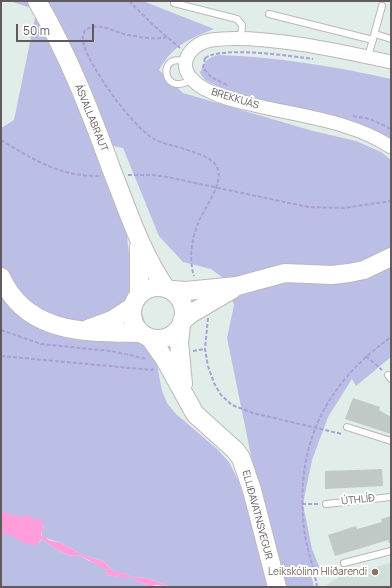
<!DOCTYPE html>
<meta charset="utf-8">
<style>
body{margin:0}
#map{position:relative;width:392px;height:588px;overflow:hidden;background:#e0ede9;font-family:Manrope,sans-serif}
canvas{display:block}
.frame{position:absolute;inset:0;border:2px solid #62595e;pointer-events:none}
.scale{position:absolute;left:16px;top:24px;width:78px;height:18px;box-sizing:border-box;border:2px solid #62595e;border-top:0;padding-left:5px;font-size:12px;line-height:14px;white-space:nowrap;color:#62595e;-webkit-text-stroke:3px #fff;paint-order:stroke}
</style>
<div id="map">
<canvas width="392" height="588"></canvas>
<div class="frame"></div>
<div class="scale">50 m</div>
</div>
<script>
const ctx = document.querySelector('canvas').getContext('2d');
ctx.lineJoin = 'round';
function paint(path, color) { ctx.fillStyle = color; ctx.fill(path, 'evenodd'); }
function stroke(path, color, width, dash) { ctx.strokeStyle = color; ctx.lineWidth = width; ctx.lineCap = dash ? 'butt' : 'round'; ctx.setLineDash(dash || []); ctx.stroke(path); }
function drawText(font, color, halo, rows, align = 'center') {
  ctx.font = font + ' Manrope,sans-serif'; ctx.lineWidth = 4; ctx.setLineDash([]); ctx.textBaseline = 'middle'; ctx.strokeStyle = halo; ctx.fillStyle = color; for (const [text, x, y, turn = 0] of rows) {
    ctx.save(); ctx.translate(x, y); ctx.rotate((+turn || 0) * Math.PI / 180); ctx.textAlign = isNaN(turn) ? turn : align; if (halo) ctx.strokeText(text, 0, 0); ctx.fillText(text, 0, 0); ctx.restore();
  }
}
paint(new Path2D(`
 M390,563L391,587H314L325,586L341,576Z`), '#d1dfdb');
paint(new Path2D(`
 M10,1H143L214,29C189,39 173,45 159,70L183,93L313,131L356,141L381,152L391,160V357L356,386L352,379L328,417L312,460L303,504L312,549L320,569L311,574L314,587H283L263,514L227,338L234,305L226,280L211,269L183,262L159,236L123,148L92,142L126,227L132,282L155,354L162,391L167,403L176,414L216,448L229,462L239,482L271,587H171L147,578L132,577L125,573H119L112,570L103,561L83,555L61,543L42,537V531L44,528L43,525L39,543L42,539C50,545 70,560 79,555L89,561L97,563L107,571L106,575C111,576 126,578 130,577L149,587H1V128L14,120L36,13L31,8Z
 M218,55C277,57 333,66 391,79V142L233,94L205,80L200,73C204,62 207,58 218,55Z`), '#bcbfe5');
paint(new Path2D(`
 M1,510L6,513L23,517L25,514L39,521L42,520L44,516L42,525L44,528L41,533L42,537L45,536L48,540L61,543L83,555L103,561L112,570L119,573H125L132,577L147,578L171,587L156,585L149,587L130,577C123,579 113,576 106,575L107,571C98,565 89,560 79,555C70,560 50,545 42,539L35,546L22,542L13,536L1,533Z`), '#ff9edb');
paint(new Path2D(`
 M353,398L380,407L379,410L391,417V434L345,419Z
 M382,469L383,486L325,489V471Z
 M391,516V543H389L388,540L335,556L328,535L356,526L357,529L375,524L382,522L381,519Z`), '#c0c9c6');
const lane = new Path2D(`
 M174,3L237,19L242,25L241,39
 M269,14L373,40
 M375,34L391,39
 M368,57L382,6
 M186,61C182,61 177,59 173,61C160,65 166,96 192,79
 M388,375L391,379
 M347,427L391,441
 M326,504L391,497
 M344,563L391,551`);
const street = new Path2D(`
 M391,62C341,51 260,33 211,40C194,43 177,60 190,77C195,83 202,88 209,91C222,98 236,101 250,104C297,116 350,120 391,147`);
const secondary = new Path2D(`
 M37,1C68,54 91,113 112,171C128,211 141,252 165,287
 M139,247V294
 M1,277C27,335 87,332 141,333
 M132 313a26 26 0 1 1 52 0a26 26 0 1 1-52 0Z
 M172,290L186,291L237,286L285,273L332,275L349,273L364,270L391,257
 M182,321L192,313L233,289
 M181,325L179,342L183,384
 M88,329L112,320L132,307
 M150,338L164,358L195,414L235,450L241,458L252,490L277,587`);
stroke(lane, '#beb6b9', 8);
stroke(street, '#beb6b9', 15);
stroke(secondary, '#c0b6bb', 20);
stroke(new Path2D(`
 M129,1L153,25L180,48
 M167,37C153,40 138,37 124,34C110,30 99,22 85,30C83,35 82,39 84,45C91,69 132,126 154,139C169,147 210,152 217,167C225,184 202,210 197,226C191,242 189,260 194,276
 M205,58L203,68L211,77L227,85
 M205,58C223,46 291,56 313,59
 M353,116L370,119L391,129
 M1,140C32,159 61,177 99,176
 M128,175H152L167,177L308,207L344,208L391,201
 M208,318L205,349L208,366L214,383L221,395L232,405L253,413L342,434
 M1,330L41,344L111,351L147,359
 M193,351L205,349
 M1,356L152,370L153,368
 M366,356L382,370
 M302,504H319
 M315,574L337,566
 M317,587C314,567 306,548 304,528C295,446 324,385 391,337`), '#aa9fd7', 2, [4, 2]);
stroke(lane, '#fff', 6);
stroke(street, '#fff', 13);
stroke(secondary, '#fff', 18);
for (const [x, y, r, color] of [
 [375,572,4,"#8d6e63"]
]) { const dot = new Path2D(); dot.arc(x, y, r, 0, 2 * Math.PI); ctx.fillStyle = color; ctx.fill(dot); stroke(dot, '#fff', 1.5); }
drawText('10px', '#62595e', '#fff', [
 ["BREKKUÁS",235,99,17],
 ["ÁSVALLABRAUT",91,118,68],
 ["ÚTHLÍÐ",358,500,-6],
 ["ELLIÐAVATNSVEGUR",257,515,75]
]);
drawText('10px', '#785e54', '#fff', [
 ["Leikskólinn Hlíðarendi",367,572]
], 'right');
</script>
